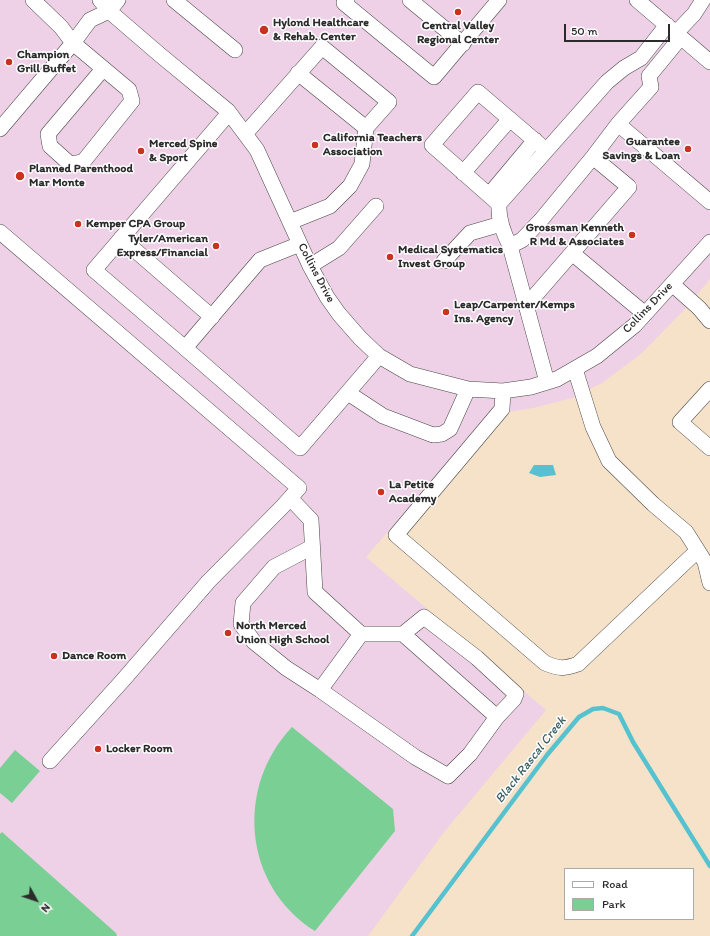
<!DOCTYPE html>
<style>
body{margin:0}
#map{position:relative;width:710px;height:936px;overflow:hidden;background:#f6e2c9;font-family:Itim,sans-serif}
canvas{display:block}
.legend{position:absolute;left:564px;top:868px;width:130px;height:52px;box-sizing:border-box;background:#fff;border:1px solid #aaa;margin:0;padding:5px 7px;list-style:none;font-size:12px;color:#2b2b2b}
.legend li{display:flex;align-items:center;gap:8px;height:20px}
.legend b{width:20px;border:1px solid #aaa}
.north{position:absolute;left:16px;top:880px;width:40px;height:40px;-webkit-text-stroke:3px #fff;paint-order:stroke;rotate:130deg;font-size:11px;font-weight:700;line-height:16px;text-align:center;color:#2b2b2b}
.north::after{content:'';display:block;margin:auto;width:14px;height:18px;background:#2b2b2b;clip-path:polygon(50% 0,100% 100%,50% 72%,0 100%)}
.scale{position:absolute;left:564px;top:24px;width:106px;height:18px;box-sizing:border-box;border:2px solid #2b2b2b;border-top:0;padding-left:5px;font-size:12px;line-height:14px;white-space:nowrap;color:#2b2b2b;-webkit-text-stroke:3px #fff;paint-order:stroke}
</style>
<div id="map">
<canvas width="710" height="936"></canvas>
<ul class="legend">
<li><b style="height:5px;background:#fff"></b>Road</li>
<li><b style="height:11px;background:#7ad094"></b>Park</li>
</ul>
<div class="north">N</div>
<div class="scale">50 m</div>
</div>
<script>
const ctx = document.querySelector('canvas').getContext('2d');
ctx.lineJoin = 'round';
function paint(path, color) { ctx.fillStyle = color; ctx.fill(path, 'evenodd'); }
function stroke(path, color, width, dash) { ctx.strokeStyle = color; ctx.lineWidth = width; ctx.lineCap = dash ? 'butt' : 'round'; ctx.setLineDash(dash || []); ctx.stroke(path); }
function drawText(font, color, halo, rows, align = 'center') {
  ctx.font = font + ' Itim,sans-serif'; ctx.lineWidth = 3; ctx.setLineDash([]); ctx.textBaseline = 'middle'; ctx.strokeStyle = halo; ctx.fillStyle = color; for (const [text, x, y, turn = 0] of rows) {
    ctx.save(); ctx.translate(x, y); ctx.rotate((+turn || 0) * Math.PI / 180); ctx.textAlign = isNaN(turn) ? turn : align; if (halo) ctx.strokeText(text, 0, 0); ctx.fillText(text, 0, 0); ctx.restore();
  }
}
paint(new Path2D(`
 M0,0H710V279L684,310L642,353L602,383L572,398L533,408L489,415L366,557L546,710L444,832L368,936H0Z`), '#eed0e7');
paint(new Path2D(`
 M292,727L393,809L395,831L315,931C243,886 235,787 292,727Z
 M15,750L40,771L12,803L0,793V768Z
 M2,832L116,933L117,936H0V834Z`), '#7ad094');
paint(new Path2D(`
 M534,465H553L556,475L540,477L529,473Z`), '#56c2cf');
stroke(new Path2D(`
 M412,936L547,755L579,717L593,709L603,708L619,714L633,742L710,866`), '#56c2cf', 4.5);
const minor = new Path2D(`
 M33,0L61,27L73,43L129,90L132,101L83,162L70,164L50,146L48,134L103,69
 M100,0L109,11L159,54L228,111L257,150L310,266L327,297L339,314L360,338L379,356L410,374L468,389L503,391L531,387L557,379L597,356L635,325L710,242
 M174,0L235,50
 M347,0L344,3L434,77L499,0
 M410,0L463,44
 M637,0L710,62
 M676,33L694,14L703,0
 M229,113L94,270L185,348L260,260L300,244
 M618,124L710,202
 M0,129L73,43L90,20L109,11L118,0
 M245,134L322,47L389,102L366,128L298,73
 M463,173L510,119
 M489,195L535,140
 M499,204L432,145L478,92L546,150
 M290,222L330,206L350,186L362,164L366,128
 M0,232L299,488L283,506L208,582L124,679L50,761
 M121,238L212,317
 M510,246L522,240L541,220L593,157
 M444,261L470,233L501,224
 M310,266L339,248L376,206
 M672,284L699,308L710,321
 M526,306L572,253
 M645,314L572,253L629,187L593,157L618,124L651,87L649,76L681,37
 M185,348L300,448L379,356
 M575,369L593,427L609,461L653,504L686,532L705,562L710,583
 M547,382L510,246C503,232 498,219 499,204L607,82L624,68L641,58L667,25
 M710,389L680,422L710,448
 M503,391L502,409L396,535L545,663C559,669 564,669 578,664L697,551
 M348,393L383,416L433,435L442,434L450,429L468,389
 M290,498L311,520L315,592L361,634H403L497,717L470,754L448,776L415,757L320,690L286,668L254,642L241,624L243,603L274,567L312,547
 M403,634L424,617L477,658L516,694L514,699L497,717
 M320,690L361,634`);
stroke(minor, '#494643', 16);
stroke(minor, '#fff', 15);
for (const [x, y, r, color] of [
 [458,12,4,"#c8321e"],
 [264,30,5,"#c8321e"],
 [9,62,4,"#c8321e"],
 [315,145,4,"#c8321e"],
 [688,149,4,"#c8321e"],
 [141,151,4,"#c8321e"],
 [20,176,5,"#c8321e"],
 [78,224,4,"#c8321e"],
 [632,235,4,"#c8321e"],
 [216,246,4,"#c8321e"],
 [390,257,4,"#c8321e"],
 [446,312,4,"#c8321e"],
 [381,492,4,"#c8321e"],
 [228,633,4,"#c8321e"],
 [54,656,4,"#c8321e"],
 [98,749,4,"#c8321e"]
]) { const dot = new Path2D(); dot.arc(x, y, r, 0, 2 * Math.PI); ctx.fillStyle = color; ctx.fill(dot); stroke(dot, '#fff', 1.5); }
drawText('bold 12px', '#2b2b2b', '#fff', [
 ["Hylond Healthcare",273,23],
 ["& Rehab. Center",273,37],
 ["Central Valley",458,26,"center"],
 ["Regional Center",458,40,"center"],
 ["Champion",17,55],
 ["Grill Buffet",17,69],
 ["California Teachers",323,138],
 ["Association",323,152],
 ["Guarantee",680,142,"right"],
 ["Savings & Loan",680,156,"right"],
 ["Merced Spine",149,144],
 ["& Sport",149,158],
 ["Planned Parenthood",29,169],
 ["Mar Monte",29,183],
 ["Kemper CPA Group",86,224],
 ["Grossman Kenneth",624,228,"right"],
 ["R Md & Associates",624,242,"right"],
 ["Tyler/American",208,239,"right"],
 ["Express/Financial",208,253,"right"],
 ["Medical Systematics",398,250],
 ["Invest Group",398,264],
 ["Leap/Carpenter/Kemps",454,305],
 ["Ins. Agency",454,319],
 ["La Petite",389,485],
 ["Academy",389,499],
 ["North Merced",236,626],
 ["Union High School",236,640],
 ["Dance Room",62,656],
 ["Locker Room",106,749]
], 'left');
drawText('12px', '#2b2b2b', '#fff', [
 ["Collins Drive",316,273,62],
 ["Collins Drive",648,308,-46]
]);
drawText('italic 13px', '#3a6064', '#fff', [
 ["Black Rascal Creek",531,760,-52]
]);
</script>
